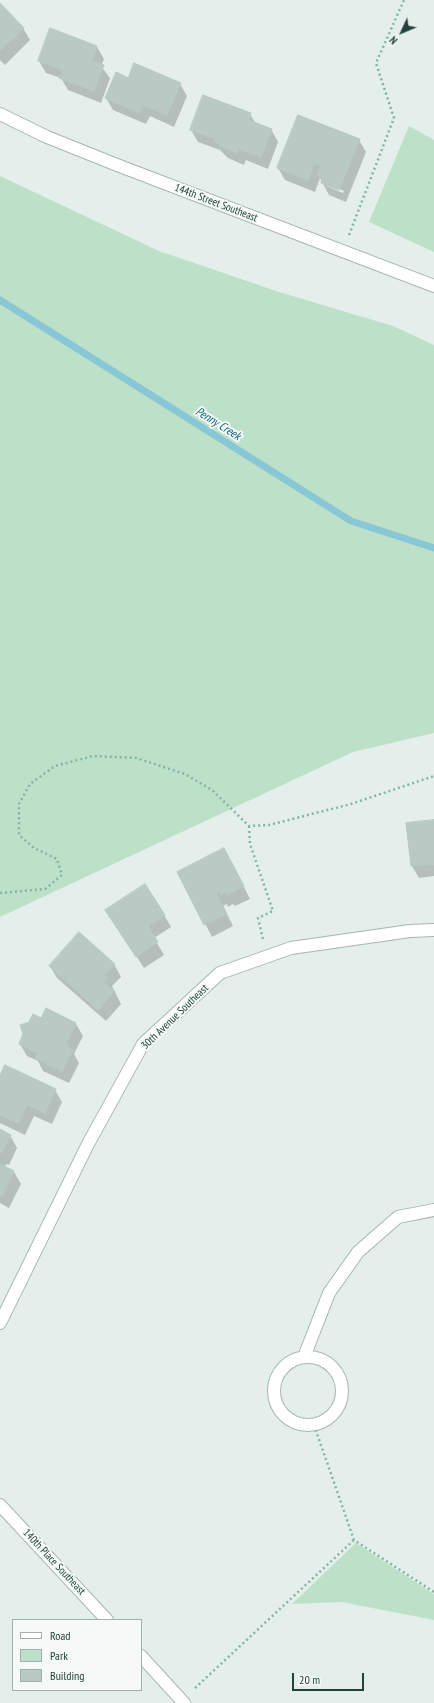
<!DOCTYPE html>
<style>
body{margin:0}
#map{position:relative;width:434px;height:1703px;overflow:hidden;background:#e4eeea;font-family:"PT Sans Narrow",sans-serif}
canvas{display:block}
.legend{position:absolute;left:12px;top:1619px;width:130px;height:72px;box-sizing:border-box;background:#f5faf8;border:1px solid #a1b0ac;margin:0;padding:5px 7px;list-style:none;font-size:12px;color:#22423b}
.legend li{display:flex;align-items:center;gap:8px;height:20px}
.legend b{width:20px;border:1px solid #a1b0ac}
.north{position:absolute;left:382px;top:12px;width:40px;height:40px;-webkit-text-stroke:3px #f5faf8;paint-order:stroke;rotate:226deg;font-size:11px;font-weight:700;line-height:16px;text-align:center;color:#22423b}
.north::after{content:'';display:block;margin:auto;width:14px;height:18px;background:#22423b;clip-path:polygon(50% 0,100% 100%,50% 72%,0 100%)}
.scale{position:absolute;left:292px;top:1673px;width:72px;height:18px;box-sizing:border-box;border:2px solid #22423b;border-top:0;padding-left:5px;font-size:12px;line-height:14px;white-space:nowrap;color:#22423b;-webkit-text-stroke:3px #f5faf8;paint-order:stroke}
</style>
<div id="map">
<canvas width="434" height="1703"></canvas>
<ul class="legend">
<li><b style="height:5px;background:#fff"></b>Road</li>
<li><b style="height:11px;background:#bce1c8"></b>Park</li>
<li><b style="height:11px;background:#b9cac4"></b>Building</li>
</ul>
<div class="north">N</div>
<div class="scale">20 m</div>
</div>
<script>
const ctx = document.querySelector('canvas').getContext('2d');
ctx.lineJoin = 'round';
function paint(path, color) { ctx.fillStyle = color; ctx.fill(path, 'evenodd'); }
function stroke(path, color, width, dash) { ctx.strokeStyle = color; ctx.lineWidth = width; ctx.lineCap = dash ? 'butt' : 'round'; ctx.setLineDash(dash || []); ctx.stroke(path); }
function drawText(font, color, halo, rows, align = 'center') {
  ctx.font = font + ' "PT Sans Narrow",sans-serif'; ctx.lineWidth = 4; ctx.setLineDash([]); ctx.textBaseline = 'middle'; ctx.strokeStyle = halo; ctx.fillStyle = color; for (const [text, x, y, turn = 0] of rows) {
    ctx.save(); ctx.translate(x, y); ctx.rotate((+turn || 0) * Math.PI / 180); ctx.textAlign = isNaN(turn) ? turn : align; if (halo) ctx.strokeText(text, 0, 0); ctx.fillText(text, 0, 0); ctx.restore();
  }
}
paint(new Path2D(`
 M409,126L434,140V252L369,222Z
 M0,176L159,251L279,292L393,326L434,345V733L353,752L0,917Z
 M356,1543L434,1594V1620L342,1602L292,1604Z`), '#bce1c8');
paint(new Path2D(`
 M0,4L23,28L30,40L5,65L0,60Z
 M97,47L104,59L101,66L110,78L101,103L68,90L61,78L46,73L39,61Z
 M129,79L180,84L187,96L174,127L150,116L146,124L113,110L106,98Z
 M250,114L256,124L271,129L278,142L268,169L246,160L244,165L228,158L220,150L198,142L191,130Z
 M359,140L366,152L346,202L329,195L320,178L315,192L285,180L278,168ZM327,184L344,191L343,193L327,186Z
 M434,821V876L419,878L412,866Z
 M231,861L250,899L235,906L233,904L228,907L227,904L223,906L233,926L212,937L179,872Z
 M164,915L171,927L154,938L164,955L144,968L114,922Z
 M114,964L121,977L112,986L121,1004L106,1021L57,978L50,966Z
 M46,1010L76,1024L83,1036L74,1054L79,1063L69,1083L43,1071L38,1061L27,1056L20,1044L41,1019Z
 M0,1079L55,1090L62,1102L52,1124L34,1116L25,1135L0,1123Z
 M0,1130L10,1135L17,1148L9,1165L6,1164L5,1167L14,1172L21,1184L9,1208L0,1203Z`), '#0003');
stroke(new Path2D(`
 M0,300L351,521L434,548`), '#89c6d6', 7);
const building = new Path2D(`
 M0,3L24,28L0,51Z
 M50,28L97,46L92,61L104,65L94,91L59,78L63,70L38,61Z
 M134,63L181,83L167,115L143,105L139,113L105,98L116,72L128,78Z
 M203,95L251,113L249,120L272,129L261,157L239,149L237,153L219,146L220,144L214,142L215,139L190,130Z
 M298,115L360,139L339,190L321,183L323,178L317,175L321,166L314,163L308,180L277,168Z
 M434,820V865V864L411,866L406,823Z
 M224,848L244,886L227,895L226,892L221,895L219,892L217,894L227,914L204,925L177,872Z
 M145,884L165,915L148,926L158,942L136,957L105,910Z
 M79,932L115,964L105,975L108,977L104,982L115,991L98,1010L49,966Z
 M46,1008L76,1023L66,1044L69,1045L68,1047L73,1050L62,1072L35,1058L38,1053L19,1044L23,1034L20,1025L29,1022L33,1014L41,1018Z
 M5,1065L56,1089L45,1113L27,1105L18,1123L0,1115V1076Z
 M0,1129L11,1135L2,1153L0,1152Z
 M0,1164L14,1171L2,1196L0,1195Z`);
paint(building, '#b9cac4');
stroke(building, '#b6c9c2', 1);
const minor = new Path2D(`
 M0,114L47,137L117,165L434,286
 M0,1323L88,1144L143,1044L220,973L291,948L410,931L434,930
 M274 1391a34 34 0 1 1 68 0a34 34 0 1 1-68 0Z
 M304,1357L329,1293L358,1252L398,1217L434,1210
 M0,1505L107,1620
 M141,1656L184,1703`);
stroke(minor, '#a6b7b2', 14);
stroke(new Path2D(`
 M349,235L394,118L376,63L404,0
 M249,826L250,844L273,911L258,918L263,939
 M0,893L45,889L62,875L57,859L34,848L19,835V804L30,784L55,766L93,756L136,758L185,774L212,790L249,826L269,825L351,804L434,776
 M314,1425L354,1540L434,1592
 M195,1688L354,1540`), '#83b4a7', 2.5, [2, 3]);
stroke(minor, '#fff', 12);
drawText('11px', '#22423b', '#f5faf8', [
 ["144th Street Southeast",216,203,21],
 ["30th Avenue Southeast",175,1017,-44],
 ["140th Place Southeast",54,1562,47]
]);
drawText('italic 12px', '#176b82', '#f5faf8', [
 ["Penny Creek",218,424,32]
]);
</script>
